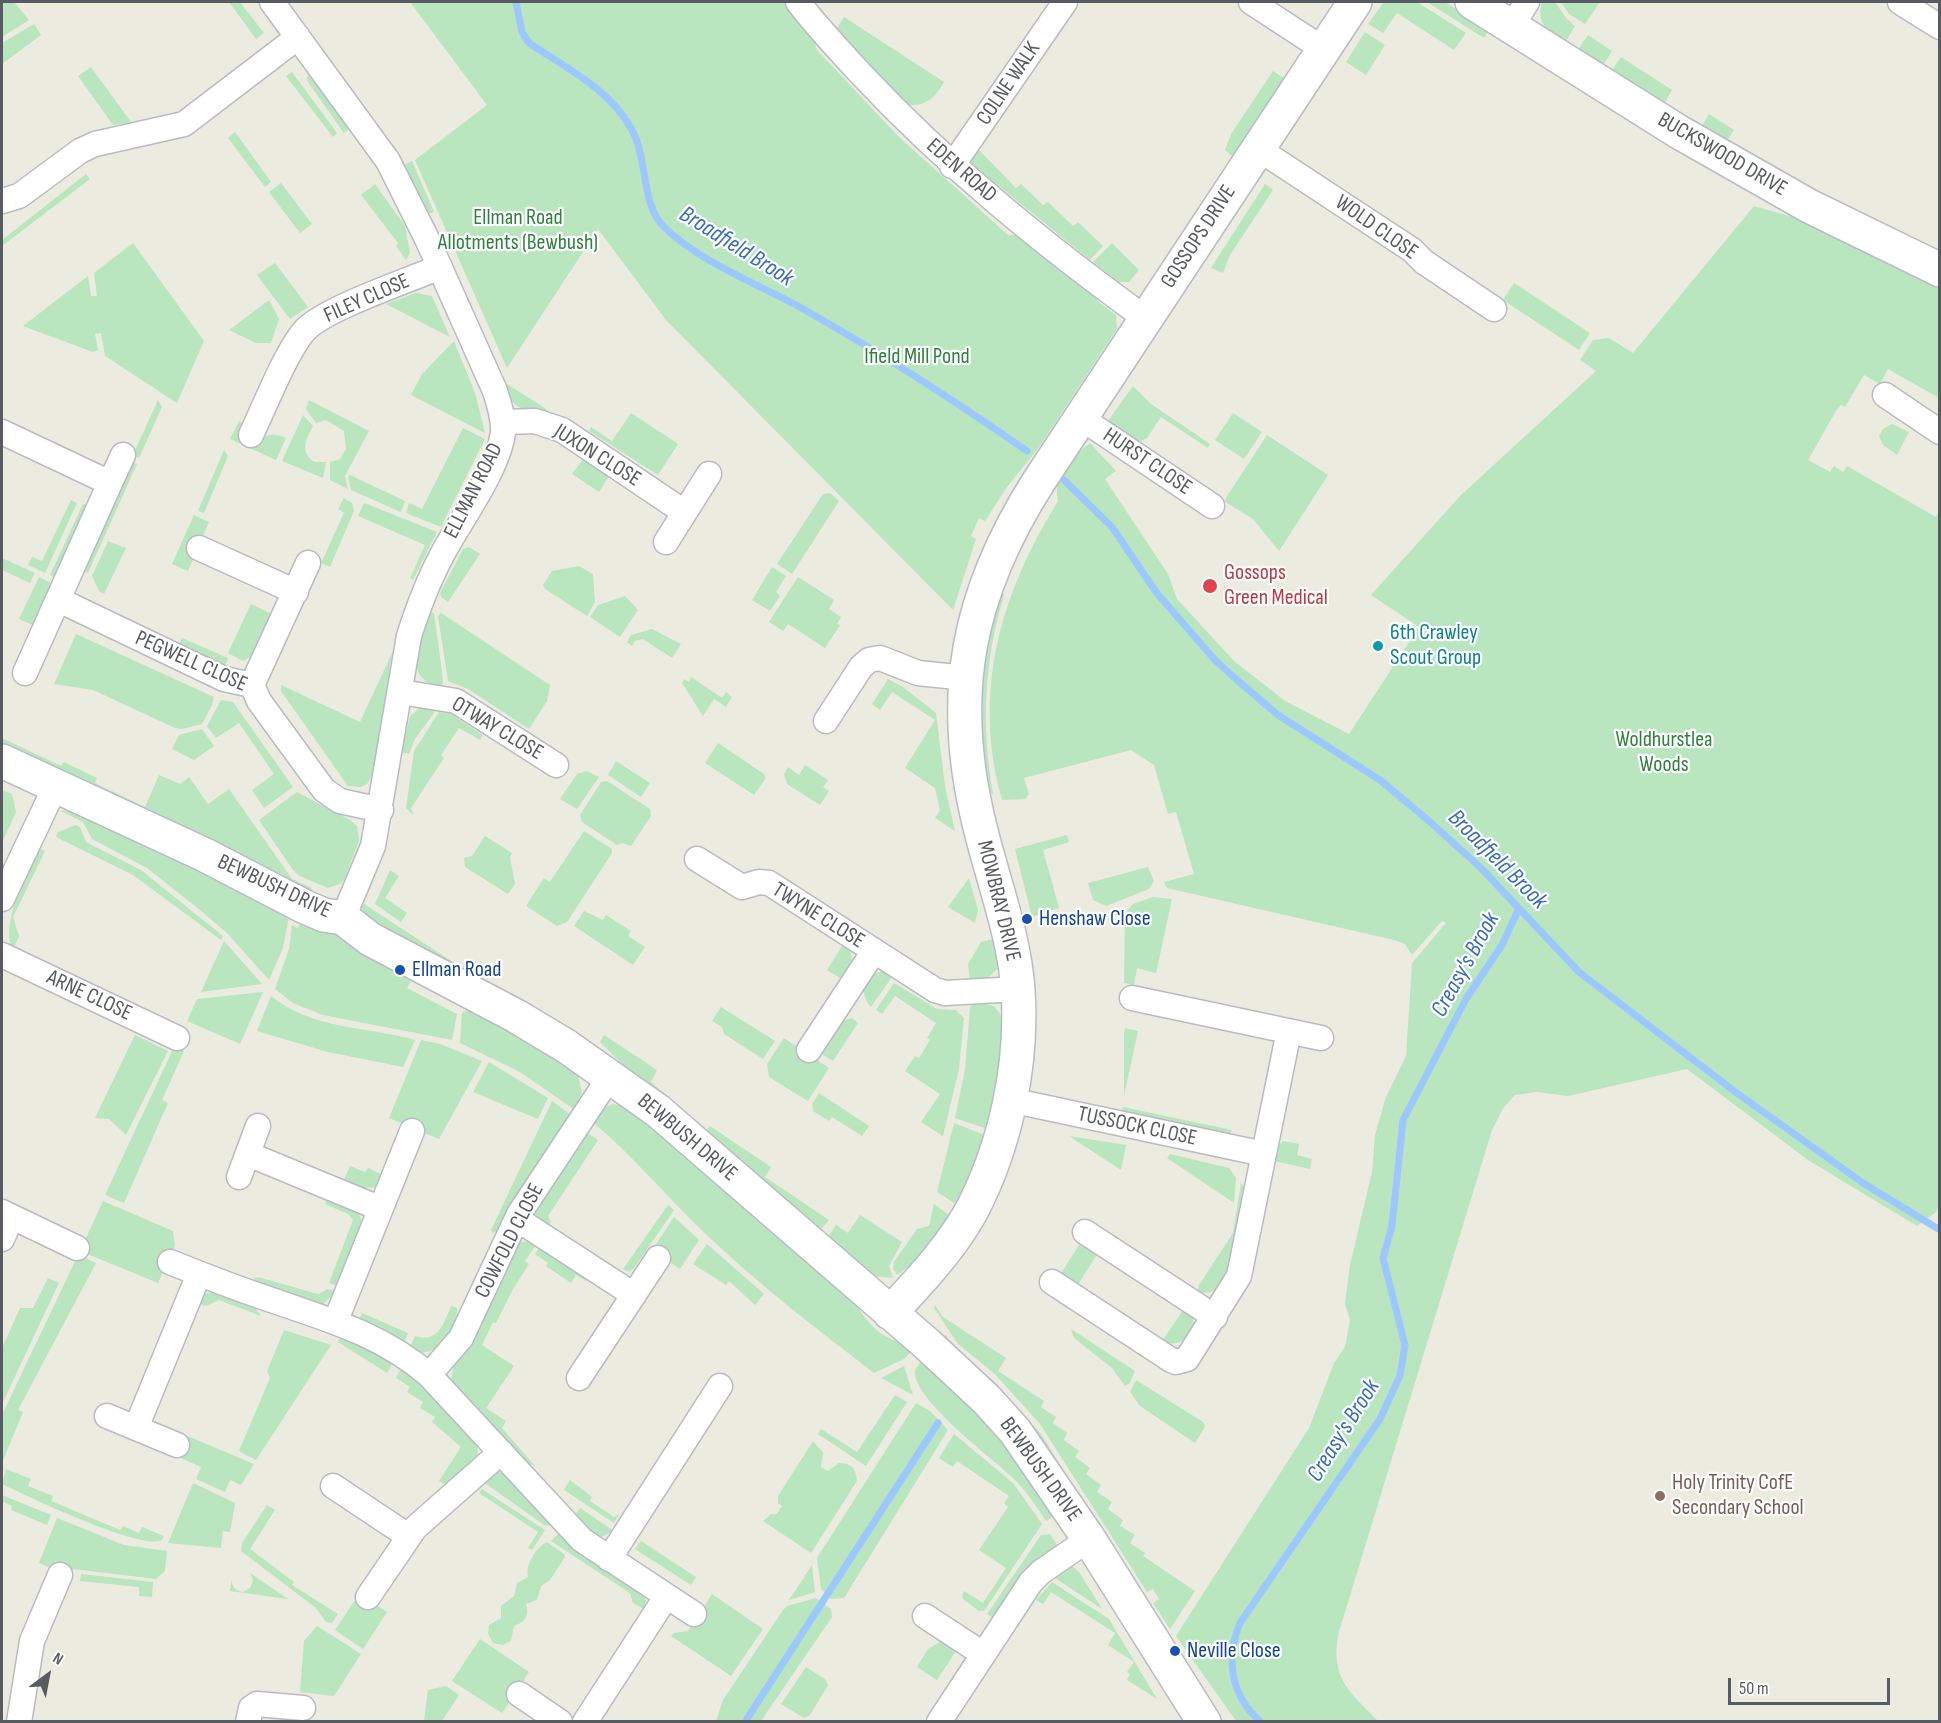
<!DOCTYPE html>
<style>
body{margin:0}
#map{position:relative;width:1941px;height:1723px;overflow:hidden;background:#ecebdf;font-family:"Sofia Sans Condensed",sans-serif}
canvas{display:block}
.frame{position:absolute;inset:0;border:3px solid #585b61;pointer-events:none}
.north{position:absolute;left:18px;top:1645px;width:60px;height:60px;-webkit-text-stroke:4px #fff;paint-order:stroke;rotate:32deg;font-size:16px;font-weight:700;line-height:24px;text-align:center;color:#585b61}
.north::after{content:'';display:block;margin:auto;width:21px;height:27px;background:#585b61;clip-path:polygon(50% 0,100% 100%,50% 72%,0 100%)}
.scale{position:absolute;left:1728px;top:1678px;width:162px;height:27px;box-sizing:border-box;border:3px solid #585b61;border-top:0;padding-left:8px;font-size:18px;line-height:21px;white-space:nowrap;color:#585b61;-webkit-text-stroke:4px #fff;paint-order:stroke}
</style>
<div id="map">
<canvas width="1941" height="1723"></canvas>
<div class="frame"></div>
<div class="north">N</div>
<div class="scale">50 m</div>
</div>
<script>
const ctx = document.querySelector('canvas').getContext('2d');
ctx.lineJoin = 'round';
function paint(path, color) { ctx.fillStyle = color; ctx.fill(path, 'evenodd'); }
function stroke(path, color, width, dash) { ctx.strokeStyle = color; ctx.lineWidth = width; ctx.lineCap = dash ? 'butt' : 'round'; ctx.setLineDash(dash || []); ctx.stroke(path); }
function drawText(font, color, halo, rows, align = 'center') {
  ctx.font = font + ' "Sofia Sans Condensed",sans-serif'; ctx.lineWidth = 4.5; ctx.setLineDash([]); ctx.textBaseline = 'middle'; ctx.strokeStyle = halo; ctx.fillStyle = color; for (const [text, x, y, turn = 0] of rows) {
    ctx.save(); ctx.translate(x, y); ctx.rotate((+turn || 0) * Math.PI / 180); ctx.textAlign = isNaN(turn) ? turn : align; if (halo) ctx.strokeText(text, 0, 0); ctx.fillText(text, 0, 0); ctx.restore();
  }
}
paint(new Path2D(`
 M2,2H14L29,20L2,37Z
 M229,2H240L264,33L256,39Z
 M410,2H789L814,32L816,49L900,138L1008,235H1022L1100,294L1096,300L1116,315L1117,329L1037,450L1007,487L985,521L979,518L971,536L976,539L953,610L666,320L598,229L507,368L415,160L487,105Z
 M1384,2H1417L1466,33L1454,50L1397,13L1383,33L1368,24Z
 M1427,2H1445L1489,30L1484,38Z
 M1542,2H1555L1566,18L1575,26L1563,46C1548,32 1536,23 1542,2Z
 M1561,2H1600L1585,24L1569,14Z
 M844,17L944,82C934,101 922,108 900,104L835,31Z
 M34,24L41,35L2,64V43Z
 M1365,32L1385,45L1366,75L1346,62Z
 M1588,35L1612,51L1602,67L1575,54Z
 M1621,57L1672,90L1664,104L1610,73Z
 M91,67L131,122L113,125L78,76Z
 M1273,71L1287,80L1237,157L1232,156L1225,150L1231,134Z
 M292,72L337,133L333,137L286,76Z
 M309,75L314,78L351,127L344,133L310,85L306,78Z
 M1709,114L1734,130L1726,143L1701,128Z
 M235,132L271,182L265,187L228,138Z
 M974,145L1016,188L1021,184L1043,205L1048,202L1073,226L1078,222L1103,246L1090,260L974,166L969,160Z
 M412,161L434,212L426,215L404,165Z
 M86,174L90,179L2,246V240Z
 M281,183L312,224L300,233L269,192Z
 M375,184L405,226L410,253L406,260L396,246L398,243L361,195Z
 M1265,184L1273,190L1230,255L1223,273L1211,268Z
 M1754,206L1796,218L1939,289V398L1888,369L1880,384L1864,375L1845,407L1841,405L1836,411L1808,460L1830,472L1834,466L1843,472L1847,466L1936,517L1939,512V1204L1936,1212L1917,1226L1808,1160L1687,1069L1568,1096L1536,1092L1515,1095L1504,1107L1492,1130L1338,1635C1331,1680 1349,1691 1378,1721H1236L1176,1636L1309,1428L1334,1363L1345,1347L1350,1320L1345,1304L1350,1265L1372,1172L1375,1135L1386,1097L1406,1056L1412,963L1446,923L1442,921L1412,955L1405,944L1394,940L1167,888L1164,882L1194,874L1176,812L1168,814L1154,765L1131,750L1024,778L1029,794L1025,799L1002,800C972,691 1000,595 1058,501C1052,475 1071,457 1090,443L1116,471L1105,479L1168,574L1177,599L1234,661L1285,701L1349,734L1419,627L1371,595L1460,496L1596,371L1580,360L1593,340L1609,338L1633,353Z
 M133,243L204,341L177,403L105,356L101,333L95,334L98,350L93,352L23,326L88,276L91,296H97L94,273Z
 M1112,243L1139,270L1129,282H1119L1093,262Z
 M275,263L308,307L290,319L257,275Z
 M1514,283L1590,333L1579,350L1503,300Z
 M416,293L432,296L450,337L386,304Z
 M269,300L279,319L271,343H256L229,330Z
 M454,341L475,393L485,433L411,395L422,374Z
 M499,379L545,408L549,413C516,410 513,408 499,379Z
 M1133,386L1151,404L1210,444L1208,448L1161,417L1147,438L1140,442L1108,421Z
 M158,400L162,407L139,458L133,455Z
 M309,400L369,431L345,476L348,489L330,480V462L340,459L346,449L344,431L326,420L316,423L306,409Z
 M631,413L678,444L658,475L589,431L591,427L612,441Z
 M1233,413L1262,432L1244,459L1215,440Z
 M303,415L313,426C306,439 299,453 315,462H326L323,478L282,461Z
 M239,421L246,425L240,439L255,446C264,434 273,432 286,438L276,460L230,439Z
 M1892,424L1909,432L1897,455L1883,445L1879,436L1883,429Z
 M463,428L485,439L441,527L406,513L409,503L422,509Z
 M1267,435L1328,475L1279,551L1253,519L1224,501Z
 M224,450L228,456L204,513L198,511Z
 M583,459L609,476L599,492L572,474Z
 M130,461L137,464L88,573L81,570Z
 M350,475L405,501L401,512L351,490L348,477Z
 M830,493L839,501L792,574L777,564L823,494Z
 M344,498L352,503L354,511L330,567L321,563L344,513L338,509Z
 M71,500L77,503L45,573L28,565L32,557L42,561Z
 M364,503L437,532L413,580L410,578L425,545L358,516Z
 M83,504L91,507L58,579L50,575Z
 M194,515L209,522L188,571L172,564Z
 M108,541L126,548L104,594L99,591L92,576Z
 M469,547L480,554L448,602L441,597L440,593L463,549Z
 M2,558L35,573L30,583L2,570Z
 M579,566L593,574L595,602L587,616L545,589L543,585L552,571Z
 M772,567L786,576L776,592L780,596L770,611L752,600Z
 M39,577L55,585L35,626L19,619Z
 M798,577L834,600L829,609L841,617L837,624L840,625L825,648L788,624L783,631L769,622Z
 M999,587L1004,595C984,662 981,725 993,794L988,791L981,775L977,675Z
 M625,596L638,610L620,637L590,617L598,605Z
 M251,604L272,614L254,655L243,661L228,653Z
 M429,612L434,613L443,679L442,688C399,677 419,641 429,612Z
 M441,613L550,685L547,701L529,729L468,689L448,681L438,616Z
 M652,629L681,644L672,658L643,639L635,641L632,646L627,642L631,635Z
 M76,634L214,697L212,705L202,724L182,729L175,728L93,690L54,684Z
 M182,638L228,658L224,668L178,647Z
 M392,653L375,770L367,784L361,787L348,786L281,691V685L360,722Z
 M691,677L722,698L726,692L732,697L726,707L714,699L703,716L682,683L684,679L689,682Z
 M888,679L903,687L936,713L945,786L955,831L935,818L940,810L935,788L905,768L935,720L892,692L880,710L872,704Z
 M221,700L233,702L293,787L264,808L252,790L274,774L239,723L216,738L207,726Z
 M424,705L435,708L434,713L415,739L409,754L401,752L410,716Z
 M439,712L451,714L483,735L480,740L459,728L441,755L444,758L411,808L413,815L406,808L414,751Z
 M202,729L214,746L194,760L172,749L179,735Z
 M2,738L61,766L64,762L97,778L95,783L145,807L159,775L180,784L189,777L208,804L229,789L292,879L312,888L309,895L2,751Z
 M718,743L764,774L766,778L754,795L705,763Z
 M616,761L650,783L641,797L608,775Z
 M805,765L828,780L823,787L829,791L820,805L787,784L784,774L788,767L799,775Z
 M587,771L599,777L577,809L560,799L577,774Z
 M607,781L650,809L651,816L631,846L622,843L617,845L582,822L580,815L601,782Z
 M2,790L12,794L16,812L2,843Z
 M297,792L350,820L357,826L359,841L344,880L340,884L328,888L300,876L293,870L259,820Z
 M74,809L290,911L283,948L269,980L227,933L195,906L147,868L92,839L83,822L61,811Z
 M76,825L80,827L86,842L141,870L223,936L221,940L133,875L56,837L58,832Z
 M584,831L612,849V853L567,922L557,926L526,906L544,878L550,882Z
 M1067,835L1069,842L1043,850L1059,908L1032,917L1015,849Z
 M485,836L512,853L510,857L515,884L508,894L465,867L464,858L472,856Z
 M36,847L45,851L13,917L19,936L13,950C0,931 25,870 36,847Z
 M1148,867L1154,881L1149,889L1106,906L1093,900L1088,883Z
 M390,870L399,876L385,898L407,913L401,922L375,904Z
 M969,878L978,910L975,923L948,907Z
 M1153,897L1172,899L1156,973L1137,968L1134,985L1124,983L1125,914L1133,904Z
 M361,902L479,979L365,920Z
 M584,911L603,920L606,915L631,931L628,936L645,947L633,965L574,926Z
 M301,920L326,928L407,971L404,978L411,981L407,988L457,1014L452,1040L323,1015L293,1003L275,989L289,949L292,925L298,928Z
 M997,938L1000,966L983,983L970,981L968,964L981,942Z
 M224,941L262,984L201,992Z
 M844,943C857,957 852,966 843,980L827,970Z
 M882,971L894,974L871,1007C858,993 864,975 882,971Z
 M894,983L937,1009L956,1010L964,1018L959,1069L943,1136L921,1122L940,1094L905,1071L915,1056L919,1058L930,1040L927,1038L936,1023L895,996L882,1014L876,1010Z
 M263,992L240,1044L187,1021L197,999Z
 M271,996C313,1030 366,1026 415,1040L403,1067L328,1052L257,1031Z
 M975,1002L994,1006L1006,1022L990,1130L955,1118L965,1070L970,1008Z
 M721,1007L775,1041L763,1059L724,1034L722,1027L712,1021Z
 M473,1008L577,1072L582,1092L575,1110L520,1072L460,1043L462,1013Z
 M852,1018L858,1023L833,1061L820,1053L842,1021Z
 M1125,1028L1138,1031L1124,1096V1033Z
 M135,1035L168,1051L126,1135L109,1119L95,1118Z
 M604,1035L657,1070L651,1082L707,1130L710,1126L771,1167L765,1177L829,1220L817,1234L637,1079L600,1042Z
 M784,1038L829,1068L808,1101L769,1077L767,1064Z
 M421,1040L440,1044L482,1061L439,1139L389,1118Z
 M174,1047L184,1051L162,1100L168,1103L124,1203L105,1195Z
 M489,1062L548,1098L538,1119L473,1092Z
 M819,1093L869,1126L862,1136L832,1117L829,1121L813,1111L812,1104Z
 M552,1101L571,1115L501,1228L493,1233L491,1230Z
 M613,1104L635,1109L854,1301C874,1334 880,1334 914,1349L904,1359L874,1373C818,1330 762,1287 711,1239C669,1200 634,1156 590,1120L604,1108Z
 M1123,1107L1232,1130L1229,1137L1121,1113Z
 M954,1123L987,1136L959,1206L937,1192Z
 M583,1130L598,1140L548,1216L551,1222L546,1228L537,1219L534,1205Z
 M1069,1136L1126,1145L1121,1170Z
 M1283,1141L1299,1144L1297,1155L1312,1159L1310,1169L1274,1161L1276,1148Z
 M1170,1154L1229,1168L1236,1178L1234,1203L1167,1158Z
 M350,1166L365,1172L368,1168L383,1175L375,1187L362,1189L343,1182Z
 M1241,1183L1246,1188C1241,1213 1237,1270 1219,1287C1213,1293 1205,1293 1197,1293L1199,1285L1233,1233Z
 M328,1196L358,1211L362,1222L338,1286L329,1283L353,1220L348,1214L325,1204Z
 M103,1201L173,1231L175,1246L158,1283L80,1251Z
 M934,1204L952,1217L912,1265L897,1275L893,1269L894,1262L917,1229L929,1226Z
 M668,1205L674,1210L634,1268L629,1272L623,1269Z
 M860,1215L902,1242L889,1266L893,1278L873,1276L826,1240L836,1225L848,1233Z
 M674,1217L699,1240L680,1269L652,1250Z
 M527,1241L536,1245L525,1261L529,1264L513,1289L496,1323L493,1322L482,1345L514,1366L486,1408L506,1421L502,1428L535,1466L520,1461L451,1382L454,1361L518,1243Z
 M1081,1242L1098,1253L1077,1286L1060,1275Z
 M707,1244L764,1294L755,1305L729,1281L726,1285L693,1264Z
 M540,1247L588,1278L586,1281L576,1275L571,1283L546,1266L548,1263L535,1254Z
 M81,1256L96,1263L18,1410L23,1412L2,1463V1415L77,1257Z
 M258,1277L314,1293L319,1294L327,1289L336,1291L322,1305L261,1289L254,1278Z
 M48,1278L59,1283L2,1404V1348L20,1308H33Z
 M215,1291L253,1305L261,1316L219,1300L206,1306L196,1302L202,1295Z
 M935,1305L943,1317L1006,1358L998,1371L1044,1401L1041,1407L1056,1417L1053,1423L1067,1433L1064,1440L1079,1451L1075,1457L1090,1468L1086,1474L1101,1485L1097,1492L1112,1502L1108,1509L1123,1520L1120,1526L1135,1535L1130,1543L1145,1553L1143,1556L1195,1591L1170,1629L1153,1603L1159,1599L1153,1589L1147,1592L1040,1424L995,1374L958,1344L934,1308Z
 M451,1306L457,1308L456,1327C441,1344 433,1358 409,1350L415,1336C438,1344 444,1323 451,1306Z
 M1184,1309L1193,1318L1194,1328C1186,1340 1176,1348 1162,1341Z
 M362,1313L408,1333L403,1346L359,1320Z
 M1071,1329L1135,1371L1130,1383L1125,1386L1112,1368L1074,1338Z
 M284,1330L331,1345L256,1460L239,1451L270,1378L267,1371Z
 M341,1333L393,1363L387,1373L338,1342Z
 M946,1335L955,1349L991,1379L1041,1434L1160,1624L942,1338Z
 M924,1357L996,1426L1058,1513L1046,1521C1036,1506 1026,1490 1012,1477C992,1458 911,1398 915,1370Z
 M904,1366L913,1395L881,1378Z
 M402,1367L477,1442L478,1458L448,1486L439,1481L461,1447L432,1422L435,1417L420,1408L423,1402L407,1392L410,1387L396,1378Z
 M1136,1380L1203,1422L1205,1427L1195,1443L1140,1406L1130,1392Z
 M895,1395L907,1402L866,1466L818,1434L821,1429L857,1452Z
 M916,1403L930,1411L948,1430L844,1598L831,1599L821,1589L817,1558Z
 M954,1434L1013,1483L1042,1524L984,1611H979L963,1599L962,1595L964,1591L983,1603L1006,1568L979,1550L1008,1507L1004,1503L1009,1496L957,1461L953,1467L939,1458Z
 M185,1435L254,1464L241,1485L230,1480L225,1492L196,1479L201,1467L176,1456Z
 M813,1441L823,1453L821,1467L828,1471L839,1463C851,1463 856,1468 857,1481L811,1553L763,1521L771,1514H777L782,1506L778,1503V1496Z
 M6,1469L31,1479L28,1486L53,1496L51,1501L120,1530L123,1526L139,1533L142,1527L164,1536L162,1540C141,1551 27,1496 2,1484Z
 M496,1472L503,1473L553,1526L544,1525L482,1481Z
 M570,1480L592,1497L590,1501L614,1517L619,1514L614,1523L564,1490Z
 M193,1483L235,1503L230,1532L223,1531L221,1548L168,1543Z
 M482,1489L545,1530L532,1550L528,1548L538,1532L479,1493Z
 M2,1495L51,1515L47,1525L11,1510L12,1506L2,1501Z
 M267,1505L275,1510L250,1549L294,1582L292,1585L338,1614L332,1623L326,1622L316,1608L241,1551L242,1543Z
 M580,1508L614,1531L599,1538L572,1519Z
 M57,1518L124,1545L167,1551L165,1571L156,1579L73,1569L69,1576L39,1563Z
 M560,1532L643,1594L646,1600L644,1609L633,1603L630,1593L551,1541Z
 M1050,1534L1057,1545L994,1619L987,1614L1041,1535Z
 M641,1541L696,1577L691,1585L635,1549Z
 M547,1542L564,1554L565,1557L550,1580L541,1586L537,1600L526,1604C530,1616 525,1622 514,1626L511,1641L503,1645L493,1643L488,1634L489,1625L501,1618V1606L514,1596L517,1583L528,1577C525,1565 536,1547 547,1542Z
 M812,1565L815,1592L789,1600Z
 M1071,1565L1079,1572L1102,1609L1055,1578L1053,1573Z
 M250,1573L288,1599L230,1591L232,1578C231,1586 235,1591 243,1592L250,1588L253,1580Z
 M81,1574L153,1582L152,1597L139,1596V1587L80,1581Z
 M1052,1582L1109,1619L1157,1699L1127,1680L1130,1674L1127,1672L1134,1662L1108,1645L1115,1633L1051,1592L1043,1604L1036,1600Z
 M359,1594L387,1612L363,1649L335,1630Z
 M712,1594L763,1629L731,1676L671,1636L674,1633L688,1631Z
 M816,1598L831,1609L832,1617L761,1721H716L723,1700L783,1610L787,1606Z
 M317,1626L361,1654L334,1696L300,1692L304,1641Z
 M480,1639L529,1672L502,1713L452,1681Z
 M940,1642L958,1648L937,1680L917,1667L928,1649Z
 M806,1667L825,1679L828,1685L810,1715L804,1718L781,1704Z
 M446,1686L459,1695L442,1721H424L428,1690Z`), '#b9e5bf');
stroke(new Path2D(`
 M516,2L522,32L529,43C566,68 610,89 632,130C648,159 641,205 664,227C701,263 760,285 805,310C881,353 955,401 1027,451
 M1064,480L1112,527L1156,592L1214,659L1237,680L1278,715L1380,780L1429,821L1481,868L1579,972L1734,1091L1863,1183L1940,1230
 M745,1722L938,1423
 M1261,1722C1231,1696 1225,1660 1240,1623L1380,1419L1400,1376L1405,1345L1383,1258L1392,1226L1403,1120L1466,999L1502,945L1519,908`), '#9cc7ff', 7);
const street = new Path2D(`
 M272,2L388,161L428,241L495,391C499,404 504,418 503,432C499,469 459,522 442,555C428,581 418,608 409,636L373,846L343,918
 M798,2C817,27 839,50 861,74C947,166 1043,244 1145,318
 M1251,2L1323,49
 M1900,2L1940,27
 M1511,27L1527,2
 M1257,148L1412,250L1424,262L1494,309
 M952,166L1065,2
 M2,201L19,196L80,151L95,144L184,124L298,37
 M1885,395L1940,432
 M1081,418L1212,506
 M503,422L535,421L562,430L684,512
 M2,432L110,483L25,673
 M251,435C264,408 287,349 306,329C329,307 407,281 440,267
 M110,483L123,455
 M666,542L709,474
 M199,548L296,592
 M59,600L224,679L252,685L259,701L324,790L340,801L381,810
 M252,685L308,563
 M401,692L456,701L556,765
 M826,721L861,667L869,660L880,658L918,673L966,678
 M697,859L742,887L759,882L769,883L935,990L945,993L1018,989
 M2,899L56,785
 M2,955L177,1038
 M1132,998L1321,1038
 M809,1050L874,951
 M611,1075L519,1214L461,1338L429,1375L582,1540L694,1614
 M1010,1100L1264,1154
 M248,1154L379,1208
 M239,1177L258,1126
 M2,1212L77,1248
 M517,1219L634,1295
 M1085,1232L1215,1317
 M2,1239L12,1217
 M170,1262C200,1274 230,1286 260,1296C322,1318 377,1331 429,1375
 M1052,1282L1171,1360L1176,1362L1187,1359L1239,1276L1289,1031
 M336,1320L412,1131
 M579,1378L658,1258
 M107,1416L177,1445
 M136,1428L199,1274
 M333,1486L408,1536
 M609,1559L720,1386
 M368,1597L415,1528L501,1452
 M925,1616L983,1654
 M519,1694L560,1722
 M19,1722L32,1641L60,1575
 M248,1722L251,1708L257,1704L303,1708
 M585,1722L666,1597
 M939,1722L1031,1582L1041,1572L1089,1539`);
const secondary = new Path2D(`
 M1472,2L1679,132L1809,206L1940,270
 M2,761L205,855L305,907L324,915L343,918L370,939L516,1016L566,1046L658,1111L927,1344L987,1400L1015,1431L1089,1539L1204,1722
 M890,1313C920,1281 951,1248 972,1210C1006,1144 1023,1064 1018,990C1014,934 993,881 980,827C947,696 967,594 1039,481L1355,2`);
stroke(street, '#babbc2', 27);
stroke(secondary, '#babcc4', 36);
stroke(street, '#fff', 24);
stroke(secondary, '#fff', 33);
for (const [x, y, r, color] of [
 [1210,586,8,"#e0444e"],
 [1378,646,6,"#0f9aa8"],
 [1027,919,6,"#1a4fb4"],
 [400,970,6,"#1a4fb4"],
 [1660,1496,6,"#8d6e63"],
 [1175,1651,6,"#1a4fb4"]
]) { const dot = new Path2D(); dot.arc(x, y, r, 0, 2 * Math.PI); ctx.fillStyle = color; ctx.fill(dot); stroke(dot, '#fff', 2); }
drawText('22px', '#585b61', '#fff', [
 ["COLNE WALK",1009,84,-56],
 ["BUCKSWOOD DRIVE",1722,155,30],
 ["EDEN ROAD",961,171,41],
 ["WOLD CLOSE",1376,228,35],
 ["GOSSOPS DRIVE",1199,237,-57],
 ["FILEY CLOSE",367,299,-24],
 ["JUXON CLOSE",597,456,32],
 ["HURST CLOSE",1147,462,34],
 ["ELLMAN ROAD",474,491,-63],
 ["PEGWELL CLOSE",191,662,24],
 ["OTWAY CLOSE",497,729,31],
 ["BEWBUSH DRIVE",274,887,25],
 ["MOWBRAY DRIVE",998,901,76],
 ["TWYNE CLOSE",818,916,32],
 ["ARNE CLOSE",89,996,25],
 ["TUSSOCK CLOSE",1137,1127,12],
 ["BEWBUSH DRIVE",687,1138,40],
 ["COWFOLD CLOSE",510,1241,-63],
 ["BEWBUSH DRIVE",1040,1470,54]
]);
drawText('22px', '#2f813e', '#fff', [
 ["Ellman Road",518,218],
 ["Allotments (Bewbush)",518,243],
 ["Ifield Mill Pond",917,357],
 ["Woldhurstlea",1664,740],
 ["Woods",1664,765]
]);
drawText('22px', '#be3a42', '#fff', [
 ["Gossops",1224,573],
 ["Green Medical",1224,598]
], 'left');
drawText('22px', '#0d838f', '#fff', [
 ["6th Crawley",1390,633],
 ["Scout Group",1390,658]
], 'left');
drawText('22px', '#164399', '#fff', [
 ["Henshaw Close",1039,919],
 ["Ellman Road",412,970],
 ["Neville Close",1187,1651]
], 'left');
drawText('22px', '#785e54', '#fff', [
 ["Holy Trinity CofE",1672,1483],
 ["Secondary School",1672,1508]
], 'left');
drawText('italic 24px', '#3a6cc6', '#fff', [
 ["Broadfield Brook",736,247,32],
 ["Broadfield Brook",1497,860,45],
 ["Creasy's Brook",1466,965,-61],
 ["Creasy's Brook",1344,1431,-58]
]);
</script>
